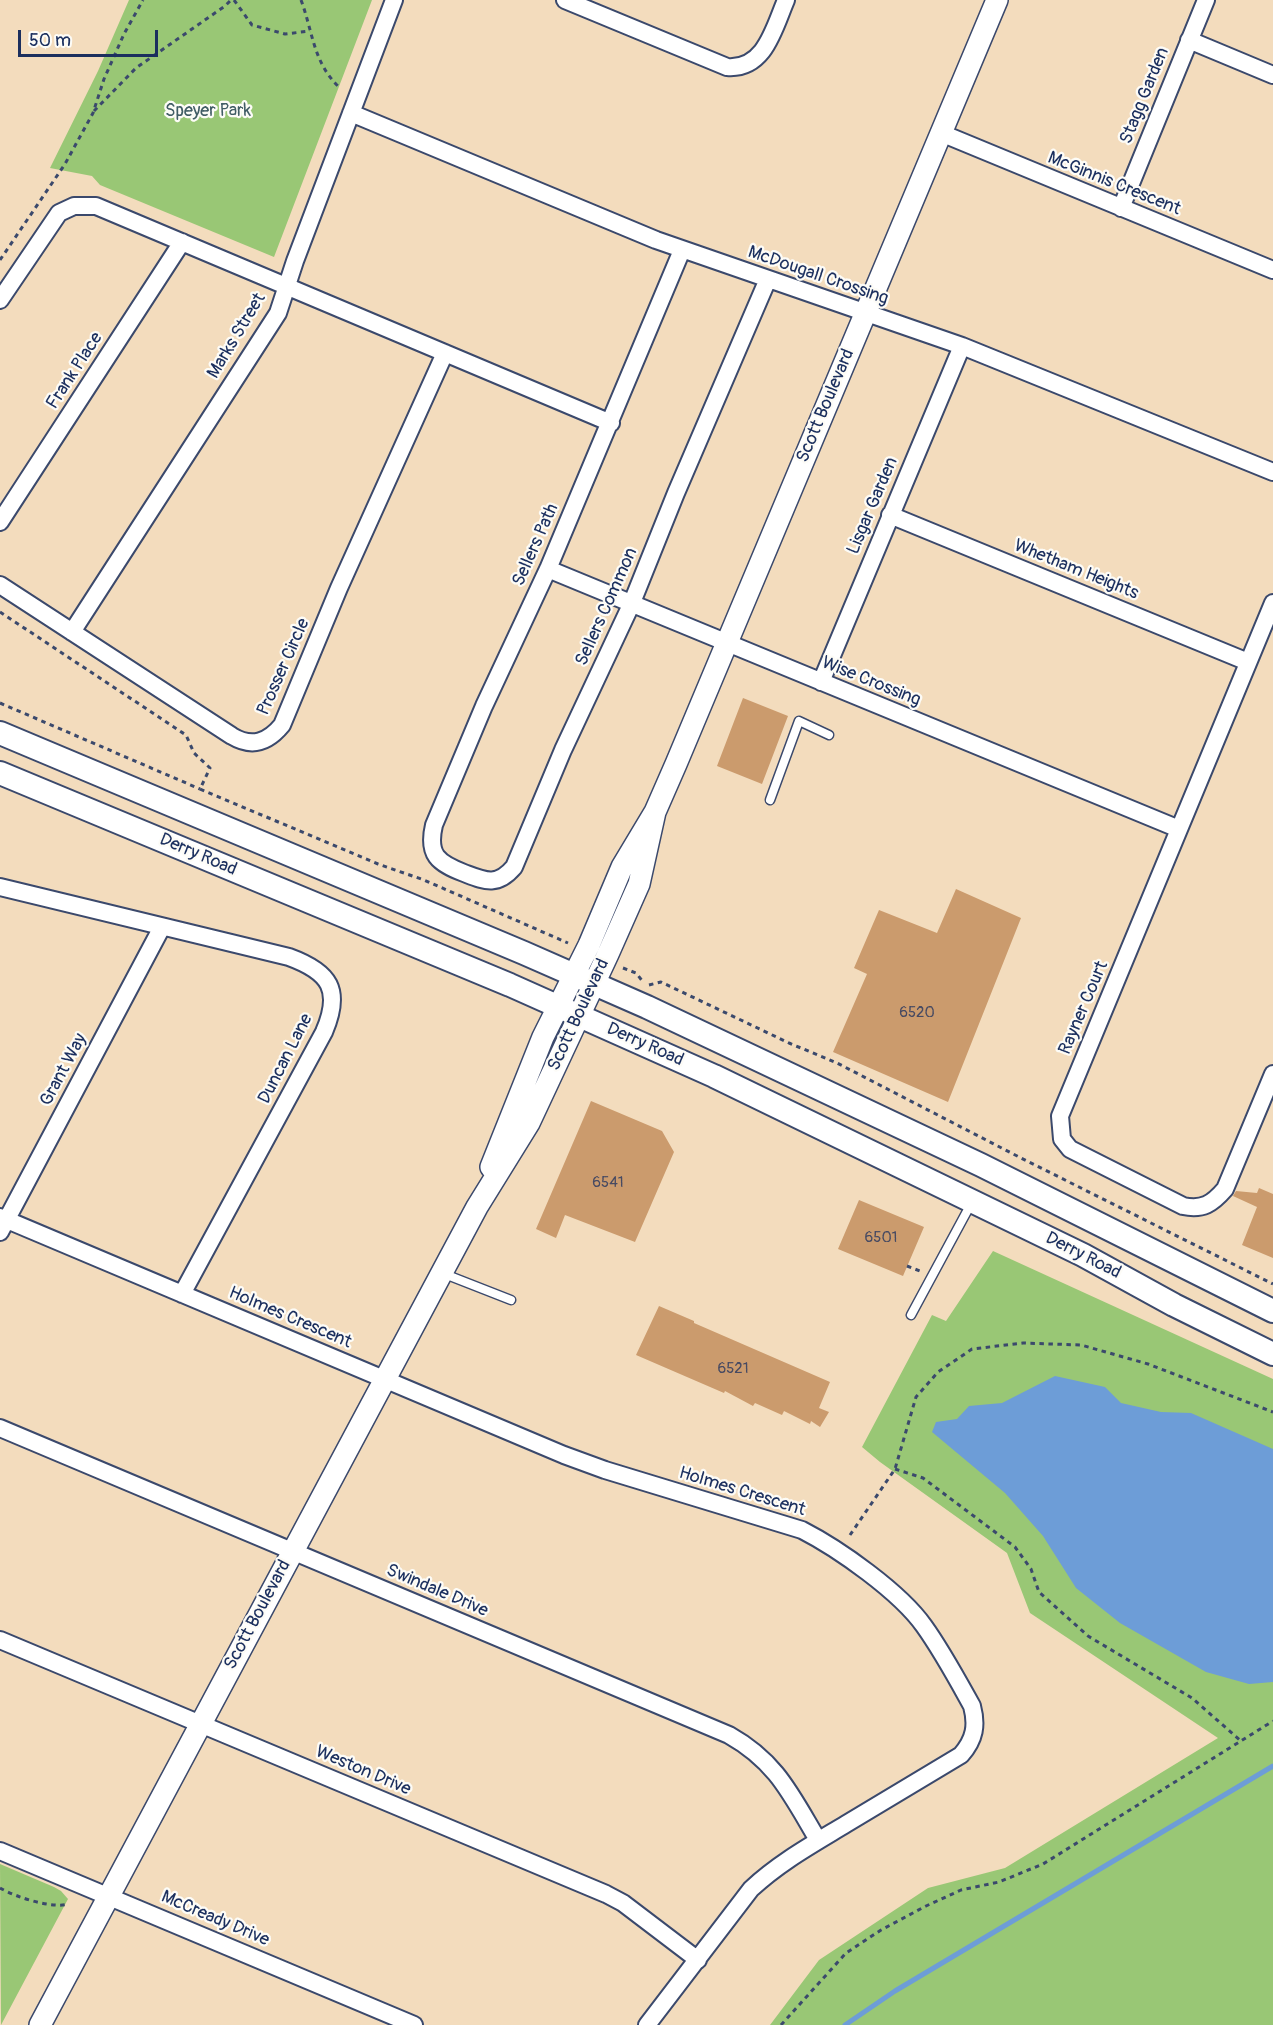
<!DOCTYPE html>
<style>
body{margin:0}
#map{position:relative;width:1273px;height:2025px;overflow:hidden;background:#f3dcbd;font-family:Pangolin,sans-serif}
canvas{display:block}
.scale{position:absolute;left:18px;top:30px;width:140px;height:27px;box-sizing:border-box;border:3px solid #1b2f5e;border-top:0;padding-left:8px;font-size:18px;line-height:21px;white-space:nowrap;color:#1b2f5e;-webkit-text-stroke:4px #fdfcf7;paint-order:stroke}
</style>
<div id="map">
<canvas width="1273" height="2025"></canvas>
<div class="scale">50 m</div>
</div>
<script>
const ctx = document.querySelector('canvas').getContext('2d');
ctx.lineJoin = 'round';
function paint(path, color) { ctx.fillStyle = color; ctx.fill(path, 'evenodd'); }
function stroke(path, color, width, dash) { ctx.strokeStyle = color; ctx.lineWidth = width; ctx.lineCap = dash ? 'butt' : 'round'; ctx.setLineDash(dash || []); ctx.stroke(path); }
function drawText(font, color, halo, rows, align = 'center') {
  ctx.font = font + ' Pangolin,sans-serif'; ctx.lineWidth = 4.5; ctx.setLineDash([]); ctx.textBaseline = 'middle'; ctx.strokeStyle = halo; ctx.fillStyle = color; for (const [text, x, y, turn = 0] of rows) {
    ctx.save(); ctx.translate(x, y); ctx.rotate((+turn || 0) * Math.PI / 180); ctx.textAlign = isNaN(turn) ? turn : align; if (halo) ctx.strokeText(text, 0, 0); ctx.fillText(text, 0, 0); ctx.restore();
  }
}
paint(new Path2D(`
 M129,0H372L274,257L100,185L92,176L50,168L98,71Z
 M993,1251L1273,1379V2025H770L819,1960L928,1888L1005,1868L1218,1738L1030,1613L1007,1553L880,1462L862,1447L932,1315L946,1321Z
 M0,1864L54,1887L61,1891L68,1899L1,2025Z`), '#99c775');
paint(new Path2D(`
 M1055,1376L1105,1387L1121,1403L1161,1412L1191,1413L1273,1449V1682L1249,1684L1206,1672L1120,1623L1076,1588L1043,1536L1005,1493L932,1432L936,1422L957,1419L969,1406L1002,1403Z`), '#6d9dd7');
stroke(new Path2D(`
 M845,2025L895,1991L1273,1766`), '#6d9dd7', 5);
paint(new Path2D(`
 M743,698L788,716L762,784L717,766Z
 M956,889L1021,918L948,1102L833,1052L867,974L854,968L879,910L937,933Z
 M591,1101L662,1131L674,1152L635,1242L565,1215L556,1238L536,1229Z
 M1259,1188L1273,1194V1258L1242,1245L1257,1207L1233,1196L1236,1191L1257,1193Z
 M859,1200L924,1227L903,1276L838,1249Z
 M659,1306L694,1321V1323L830,1382L819,1408L829,1412L820,1427L811,1421L810,1424L784,1411L782,1415L755,1403L753,1406L725,1391L724,1393L636,1355Z`), '#cb9b6d');
const service = new Path2D(`
 M770,800L799,721L829,735
 M442,1273L511,1300
 M911,1315L972,1202`);
const minor = new Path2D(`
 M565,0L727,67C765,70 774,28 786,0
 M1189,40L1273,75
 M351,113L656,240L962,346L1273,472
 M941,133L1273,270
 M1121,208L1206,0
 M682,250L548,569L484,706L434,825C427,855 438,863 464,873C485,881 497,887 514,867L563,750L631,605L676,493L768,279
 M0,300L59,213L74,206H96L611,423
 M890,515L1248,662
 M0,522L182,242
 M548,569L1179,829
 M0,585L232,736C252,748 268,742 282,725L339,588L445,353
 M1273,603L1060,1116L1062,1139L1070,1149L1183,1206C1203,1210 1212,1204 1225,1189L1273,1074
 M72,632L278,313L295,261L394,0
 M821,682L962,346
 M0,887L289,957C330,972 342,990 324,1032L182,1294
 M0,1217L564,1455L605,1470L802,1530C839,1549 900,1592 924,1626C942,1651 957,1679 972,1706C977,1725 975,1739 961,1755C923,1778 885,1801 846,1824C813,1844 780,1862 751,1889L647,2025
 M0,1232L162,927
 M0,1428L729,1735C777,1762 791,1795 818,1840
 M0,1640L606,1894L623,1903L698,1960
 M0,1851L414,2025`);
const tertiary = new Path2D(`
 M491,1167L543,1037L589,945L622,867L655,812L676,764L997,0
 M40,2025L477,1207L529,1123L608,954L639,884L655,812`);
const secondary = new Path2D(`
 M0,733L524,953L647,1007L981,1165L1273,1311
 M0,773L510,985L714,1076L1083,1255L1174,1305L1273,1354`);
stroke(service, '#3b496c', 11);
stroke(minor, '#3b496c', 20);
stroke(tertiary, '#3b496c', 24);
stroke(secondary, '#3b496c', 26);
stroke(new Path2D(`
 M234,0L252,25L285,34L310,31
 M301,0C313,32 313,63 340,88
 M94,111L136,68L225,6L231,0
 M0,260L65,164L93,113L104,79L124,34L143,0
 M0,612L186,735L194,753L210,768L200,789L378,864L424,880L568,943
 M0,703L200,789
 M623,968L636,973L644,983
 M649,985L661,982L789,1043L837,1063L1021,1158L1273,1284
 M907,1266L920,1271
 M895,1469L923,1478L1015,1547L1031,1569L1039,1592L1088,1636L1192,1698L1241,1741
 M850,1535L895,1469L916,1397L938,1372L972,1349L1023,1343L1081,1345L1148,1364L1273,1412
 M0,1888C16,1897 51,1909 69,1904
 M781,2025L846,1953L881,1930L926,1906L961,1890L999,1882L1043,1864L1273,1721`), '#3b496c', 3, [4.5, 4.5]);
stroke(service, '#fff', 8);
stroke(minor, '#fff', 16);
stroke(tertiary, '#fff', 21);
stroke(secondary, '#fff', 22);
drawText('15px', '#474a62', null, [
 ["6520",917,1013],
 ["6541",608,1183],
 ["6501",881,1238],
 ["6521",733,1369]
]);
drawText('18px', '#1b2f5e', '#fdfcf7', [
 ["Stagg Garden",1145,96,-68],
 ["McGinnis Crescent",1114,184,22],
 ["McDougall Crossing",818,276,19],
 ["Marks Street",237,336,-59],
 ["Frank Place",75,371,-57],
 ["Scott Boulevard",826,406,-67],
 ["Lisgar Garden",873,506,-67],
 ["Sellers Path",536,545,-66],
 ["Whetham Heights",1076,570,22],
 ["Sellers Common",607,607,-66],
 ["Prosser Circle",284,667,-66],
 ["Wise Crossing",871,682,22],
 ["Derry Road",198,855,23],
 ["Rayner Court",1084,1008,-67],
 ["Scott Boulevard",579,1015,-65],
 ["Derry Road",645,1045,24],
 ["Duncan Lane",286,1059,-63],
 ["Grant Way",64,1070,-62],
 ["Derry Road",1083,1256,27],
 ["Holmes Crescent",290,1318,23],
 ["Holmes Crescent",742,1492,17],
 ["Swindale Drive",437,1591,23],
 ["Scott Boulevard",258,1615,-62],
 ["Weston Drive",363,1771,23],
 ["McCready Drive",215,1919,23]
]);
drawText('18px', '#415d65', '#fdfcf7', [
 ["Speyer Park",208,111]
]);
</script>
